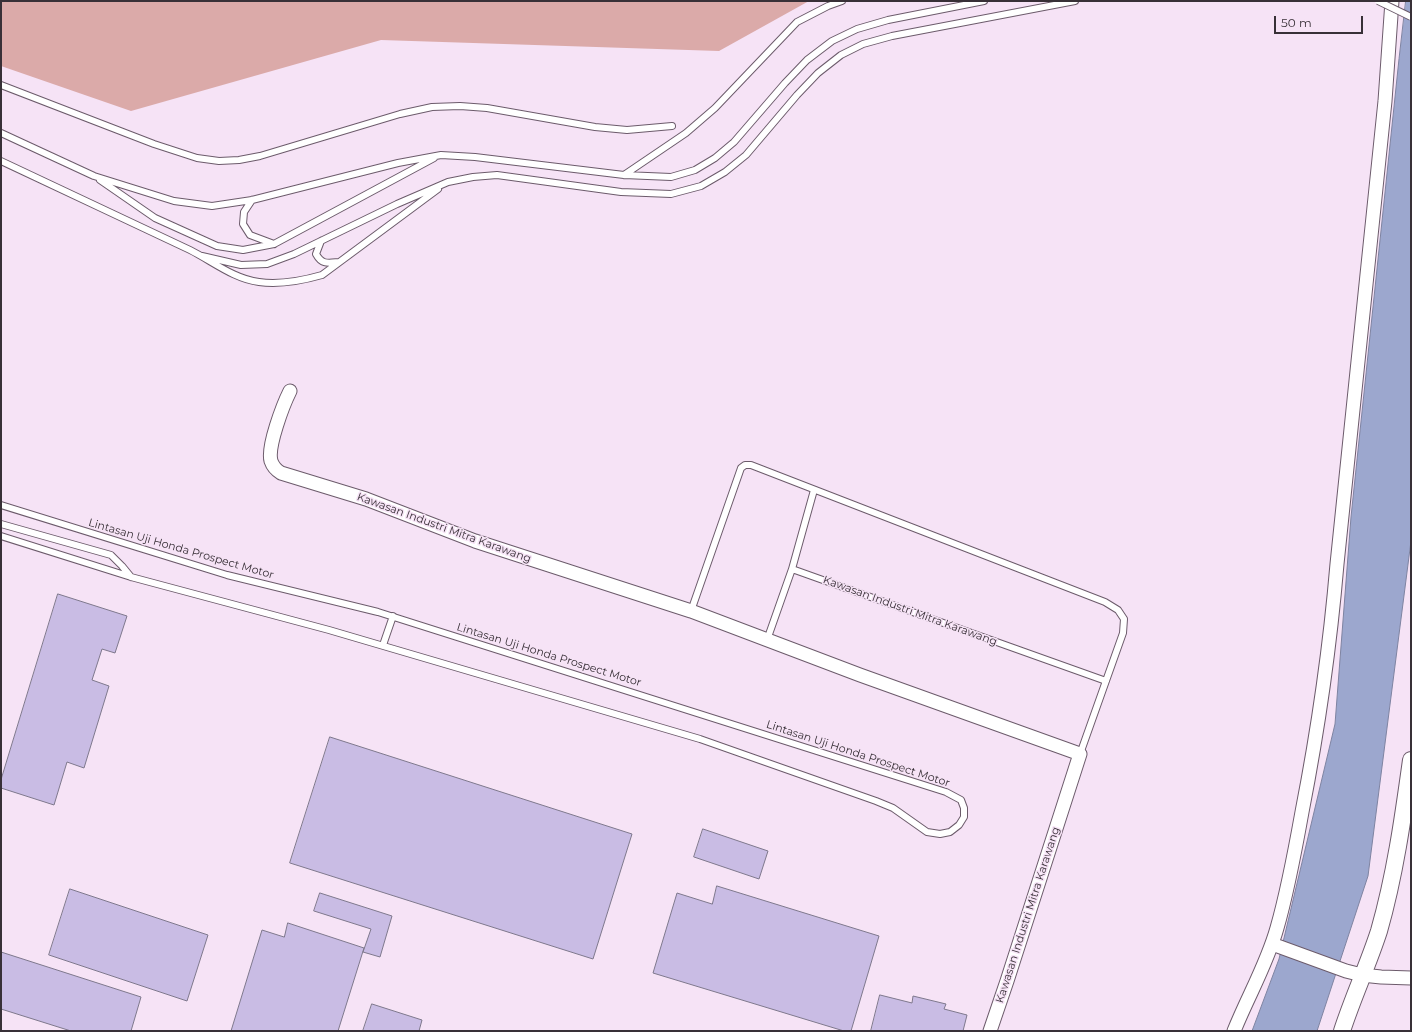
<!DOCTYPE html>
<style>
body{margin:0}
#map{position:relative;width:1412px;height:1032px;overflow:hidden;background:#f6e3f6;font-family:Montserrat,sans-serif}
canvas{display:block}
.frame{position:absolute;inset:0;border:2px solid #383037;pointer-events:none}
.scale{position:absolute;left:1274px;top:16px;width:89px;height:18px;box-sizing:border-box;border:2px solid #383037;border-top:0;padding-left:5px;font-size:12px;line-height:14px;white-space:nowrap;color:#383037;-webkit-text-stroke:3px #f6e3f6;paint-order:stroke}
</style>
<div id="map">
<canvas width="1412" height="1032"></canvas>
<div class="frame"></div>
<div class="scale">50 m</div>
</div>
<script>
const ctx = document.querySelector('canvas').getContext('2d');
ctx.lineJoin = 'round';
function paint(path, color) { ctx.fillStyle = color; ctx.fill(path, 'evenodd'); }
function stroke(path, color, width, dash) { ctx.strokeStyle = color; ctx.lineWidth = width; ctx.lineCap = dash ? 'butt' : 'round'; ctx.setLineDash(dash || []); ctx.stroke(path); }
function drawText(font, color, halo, rows, align = 'center') {
  ctx.font = font + ' Montserrat,sans-serif'; ctx.lineWidth = 3; ctx.setLineDash([]); ctx.textBaseline = 'middle'; ctx.strokeStyle = halo; ctx.fillStyle = color; for (const [text, x, y, turn = 0] of rows) {
    ctx.save(); ctx.translate(x, y); ctx.rotate((+turn || 0) * Math.PI / 180); ctx.textAlign = isNaN(turn) ? turn : align; if (halo) ctx.strokeText(text, 0, 0); ctx.fillText(text, 0, 0); ctx.restore();
  }
}
paint(new Path2D(`
 M1,1H809L719,51L381,40L131,111L1,66Z`), '#dbaaa9');
const water = new Path2D(`
 M1406,1H1411V541L1368,876L1317,1031H1252L1279,959L1335,724L1351,517L1399,59Z`);
paint(water, '#9ca7ce');
stroke(water, '#7e83a1', 1);
const building = new Path2D(`
 M58,594L127,616L115,653L102,649L92,680L109,686L84,768L67,762L54,805L1,788V780Z
 M330,737L632,834L593,959L290,863Z
 M703,829L768,851L759,879L694,857Z
 M717,886L879,936L851,1031H844L653,973L677,893L712,904Z
 M70,889L208,935L187,1001L49,955Z
 M320,893L392,916L380,957L363,952L371,929L314,911Z
 M288,923L364,948L338,1031H231L262,930L284,937Z
 M1,952L141,997L131,1031H71L1,1009Z
 M880,995L912,1003L913,996L946,1004L944,1009L967,1015L963,1031H871Z
 M372,1004L422,1020L419,1031H363Z`);
paint(building, '#c9bce4');
stroke(building, '#7e788c', 1);
const service = new Path2D(`
 M1,85L154,144L197,158L219,161L239,160L260,156L400,114L432,107L460,106L487,108L595,127L627,130L672,126
 M1,133L94,176L174,201L212,206L252,200L398,163L441,155L475,157L624,175L671,177L695,170L715,158L734,142L785,83L807,60L832,41L857,29L888,20L984,1
 M1,161C64,191 127,220 190,250C212,261 234,279 259,282C280,285 301,281 322,275L438,189
 M624,175L686,133L715,108L797,22L828,6L842,1
 M100,180L155,218L217,246L243,250L274,244L434,158
 M252,200L244,212L243,224L250,235L274,244
 M321,241L316,254C322,265 328,263 339,262
 M202,256L241,265L267,264L294,254L397,204L448,182L473,177L497,175L621,192L671,194L701,186L725,172L746,155L797,95L818,73L841,55L863,44L892,36L1075,1
 M814,490L792,569L1106,681
 M1,505L227,575L378,612L946,792L961,800L964,808V817L959,825L950,832L940,834L927,832L893,808L876,801L700,739L329,630L131,577L1,536
 M1,524L111,555L122,566L131,577
 M691,611L741,468L745,465H751L1105,602L1118,610L1124,619L1123,633L1080,754
 M767,640L792,569
 M383,645L393,616`);
const minor = new Path2D(`
 M290,391C283,405 267,447 271,461C273,467 276,470 281,473L366,499L475,541L691,611L860,675L1080,754L1007,981L990,1031
 M1272,944L1346,971L1362,975L1381,977L1411,978
 M1234,1031C1248,996 1267,964 1277,928C1288,890 1295,851 1302,812C1318,730 1330,647 1337,564L1385,101L1392,1`);
const tertiary = new Path2D(`
 M1342,1031C1353,997 1368,965 1379,931C1395,875 1403,818 1411,760`);
stroke(service, '#6c5b6b', 8);
stroke(minor, '#6c5b6b', 15);
stroke(tertiary, '#6c5b6b', 18);
stroke(service, '#fff', 6);
stroke(minor, '#fff', 13);
stroke(tertiary, '#fff', 16);
const serviceBridge = new Path2D(`
 M1378,1L1411,17`);
stroke(serviceBridge, '#6c5b6b', 8, []);
stroke(serviceBridge, '#fff', 6);
drawText('11px', '#383037', '#f6e3f6', [
 ["Kawasan Industri Mitra Karawang",444,528,20],
 ["Lintasan Uji Honda Prospect Motor",181,549,16],
 ["Kawasan Industri Mitra Karawang",910,611,20],
 ["Lintasan Uji Honda Prospect Motor",549,655,17],
 ["Lintasan Uji Honda Prospect Motor",858,754,18],
 ["Kawasan Industri Mitra Karawang",1028,915,-72]
]);
</script>
